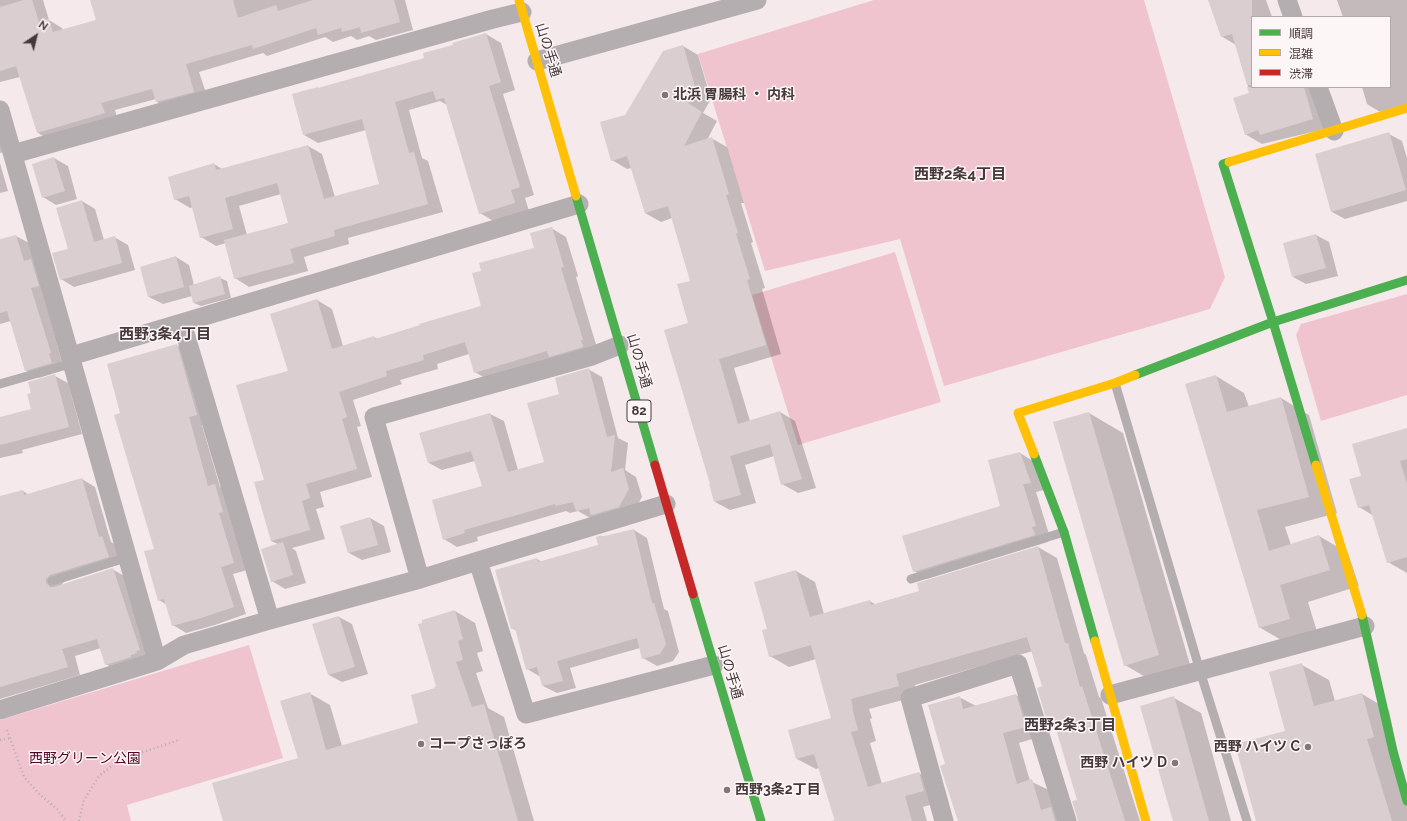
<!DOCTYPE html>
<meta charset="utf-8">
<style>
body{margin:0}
#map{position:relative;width:1407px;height:821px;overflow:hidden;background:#f5e9ec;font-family:Raleway,"Noto Sans JP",sans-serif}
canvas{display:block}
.legend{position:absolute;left:1251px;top:16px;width:140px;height:72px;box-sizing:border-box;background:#fdf6f7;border:1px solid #b4aaac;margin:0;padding:5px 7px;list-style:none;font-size:12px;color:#46383b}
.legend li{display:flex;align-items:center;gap:8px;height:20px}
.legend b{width:20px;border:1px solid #b4aaac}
.north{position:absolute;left:16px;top:16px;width:40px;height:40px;-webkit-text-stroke:3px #fdf6f7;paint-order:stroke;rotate:35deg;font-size:11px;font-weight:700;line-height:16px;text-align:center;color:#46383b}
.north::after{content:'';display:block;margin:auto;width:14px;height:18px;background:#46383b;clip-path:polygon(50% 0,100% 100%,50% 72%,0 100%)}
</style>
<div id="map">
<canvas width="1407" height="821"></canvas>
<ul class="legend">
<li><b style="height:5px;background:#4caf50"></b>順調</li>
<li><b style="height:5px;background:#ffc107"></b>混雑</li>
<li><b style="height:5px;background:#c62828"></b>渋滞</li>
</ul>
<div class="north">N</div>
</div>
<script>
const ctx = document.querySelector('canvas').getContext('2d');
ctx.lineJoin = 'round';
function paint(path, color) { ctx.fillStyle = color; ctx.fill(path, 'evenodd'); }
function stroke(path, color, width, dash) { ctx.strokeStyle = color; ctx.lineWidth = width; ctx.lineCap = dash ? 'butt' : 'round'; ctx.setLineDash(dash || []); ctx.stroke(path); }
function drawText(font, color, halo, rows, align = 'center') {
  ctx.font = font + ' Raleway,"Noto Sans JP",sans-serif'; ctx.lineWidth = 3; ctx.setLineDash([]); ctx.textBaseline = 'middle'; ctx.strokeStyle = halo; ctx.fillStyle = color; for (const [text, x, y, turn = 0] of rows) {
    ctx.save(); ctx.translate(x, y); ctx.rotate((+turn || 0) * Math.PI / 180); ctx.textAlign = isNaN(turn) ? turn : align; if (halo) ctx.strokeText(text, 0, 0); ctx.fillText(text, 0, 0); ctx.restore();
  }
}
paint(new Path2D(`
 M874,0H1144L1225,277L1210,309L944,386L900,239L765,271L698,54Z
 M895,252L941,402L798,445L752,295Z
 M1407,294V395L1321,421L1296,335L1301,324Z
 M249,645L283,758L127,805L131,821H0V720Z`), '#f0c4ce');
paint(new Path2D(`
 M0,0H43L49,20L62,28L63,30L97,20L93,0H405L413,30L376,40L369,36L357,40L351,36L333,42L325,37L267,56L263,53L199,72L208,99L170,110L157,102L156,99L115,110L118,121L51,141L38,133L20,77L0,82Z
 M1209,0H1266L1272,17H1252V87H1314L1329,128L1262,144L1245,134L1250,94L1236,45L1221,36Z
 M1337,0H1407V104L1380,112L1367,104L1362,87H1390V17H1343Z
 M486,34L501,43L515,90L503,94L534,195L525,198L529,211L495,222L480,213L447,105L440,101L409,110L422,158L428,161L443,212L348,238L349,244L304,257L308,271L249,287L235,278L226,243L216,246L201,237L193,207L190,208L175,199L214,164L222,169L308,146L322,154L335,197L381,185L366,130L318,143L304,135L425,59L454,45ZM281,194L289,223L247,235L239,206Z
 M683,46L698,55L711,99L703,113L717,121L707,140L711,138L727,147L744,203H741L753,242L751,243L765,288L762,289L781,354L734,368L750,421L780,412L795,421L816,488L798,493L782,484L774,456L745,465L756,503L730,510L715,502L689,324L691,282L672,218L661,222L645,213L632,168L627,169L612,160L626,116Z
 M0,126L7,151L0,153Z
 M1389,134L1402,141L1407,158V201L1345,219L1332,212Z
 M54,158L68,166L77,199L56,205L43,197Z
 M0,163L8,191L0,193Z
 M82,201L95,209L104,240L114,237L128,245L135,270L74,287L61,279Z
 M551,228L566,237L578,276L576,277L597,348L490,381L475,372L469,354L437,364L438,369L400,380L402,384L353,400L361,426L357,427L372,477L320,492L324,507L316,509L325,539L292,548L296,551L306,583L285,589L272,581L278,544L271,541L265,481L290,372L317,300L332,309L343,346L374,337L378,339L482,306V271L535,249Z
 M1316,235L1329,242L1338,276L1306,284L1293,277Z
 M16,236L29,243L64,370L39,378L25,370L11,321L0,324V240Z
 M176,257L189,265L194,285L220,278L227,281L231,298L201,306L194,303L192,296L163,304L149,297L141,267Z
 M176,345L190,352L210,423L202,425L220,487L228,492L247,570L233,574L246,614L215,625L186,633L173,625L167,605L159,600L155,549L122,414Z
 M588,369L602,377L618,438L628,443L625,470L636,477L642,497L632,514L590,518L578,511L570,513L566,511L477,537L478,541L457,547L444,539L483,487L475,461L442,470L429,463L420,434L490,414L504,421L518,470L545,463L560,395Z
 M55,376L68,383L82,434L22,450L23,453L0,458V418L33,409L32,394Z
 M1216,376L1244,393L1249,407L1281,398L1309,415L1337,513L1285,527L1291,545L1319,536L1348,553L1359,586L1308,602L1318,635L1288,644L1259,627Z
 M1089,413L1123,433L1193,675L1159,685L1125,665Z
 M1407,430V573L1388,562L1374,516L1359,507L1362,476Z
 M1020,453L1033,461L1044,490L1036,492L1049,534L1045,535L1048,542L927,579L914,571L1001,507Z
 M82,479L95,487L111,542L115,544L121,564L64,582L60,586L112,569L126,577L152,657L119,672L106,664L101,648L75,656L80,675L0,699V497L23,491L29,495Z
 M370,518L384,526L391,552L362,560L349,553Z
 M634,530L647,538L664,609L668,611L679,652L673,661L657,666L643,658L640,648L570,668L576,688L557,693L543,686L541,677L527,669L517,631L512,628L537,559L542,562L600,546L598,537L602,536L604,537Z
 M1038,547L1057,558L1084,653L1086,655L1099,697L1101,698L1140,821H1079V800L1055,724L1048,720L1044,687L1033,651L915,685L918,696L869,709L872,718L870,719L876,741L870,743L882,784L919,773L938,784L943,801L923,807L927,821H831L836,820L819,768L816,769L797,759L833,719L816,659L789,667L770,656L768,630L796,571L815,582L824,614L870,601L876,605L921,592Z
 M455,611L475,623L483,651L477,653L483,671L476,673L488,708L504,717L534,821H224L299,759L309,693L330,705L342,746L419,724L437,687Z
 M339,617L352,624L368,674L342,682L329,675Z
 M1302,665L1329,680L1335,701L1362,694L1389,710L1407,799V821H1257L1287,732Z
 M1016,695L1033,705L1042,736L1019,743L1030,781L1049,790L1069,821H959L946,765L959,697L976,706Z
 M1174,698L1201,713L1231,821H1174Z`), '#0003');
paint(new Path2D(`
 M24,0H32L39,22L49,19L53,32L96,20L90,0H233L238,18L276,5L278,11L313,0H394L400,22L361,33L360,27L342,32L341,28L318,35L316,28L253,49L252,45L186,64L194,92L156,102L152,89L101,103L105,113L37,133L16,66L0,71V7Z
 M1208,0H1252V85H1247L1232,34L1221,37Z
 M486,33L501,82L489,86L520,187L511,190L515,203L479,214L444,98L436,100L433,91L395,102L409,153L414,152L428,204L334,230L335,236L290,249L294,263L234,279L224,240L288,223L277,183L225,198L233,229L200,238L189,196L174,200L168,177L214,163L216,170L308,145L324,199L379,184L362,119L303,135L292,94L318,87V88L424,58L423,53L453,45L452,43Z
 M683,45L696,90L688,103L702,112L684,146L712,137L729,194L726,195L738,233L736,234L750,279L747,280L766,345L719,359L738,424L780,411L802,479L781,485L770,444L730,456L741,495L714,502L709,484H710L664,330L688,323L677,284L690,281L668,206L645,213L627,156L611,161L600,122L625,115L663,51Z
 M1247,87H1304L1313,119L1260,135L1258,130L1245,135L1233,98L1249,93Z
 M1389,132L1406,190L1331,212L1315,154Z
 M54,157L65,191L42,198L32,164Z
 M82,200L94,242L115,236L122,263L60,280L52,253L68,249L56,208Z
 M552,227L564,267L561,268L583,340H581L583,347L549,357L547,351L474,373L465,342L423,355L424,360L386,371L387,376L339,392L347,417L342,419L357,469L306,484L310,498L302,501L310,530L271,541L254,482L264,480L236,385L288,371L270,314L317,299L332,349L374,336L375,339L420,325L419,324L481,306L472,273L481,271L479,263L534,248L530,233Z
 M1316,234L1326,268L1292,277L1283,243Z
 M16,235L24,261L31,259L39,286L31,288L51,353L49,354L52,363L25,371L7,311L0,313V239Z
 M176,256L184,287L148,297L140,267Z
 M220,276L225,294L193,303L189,286Z
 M177,344L197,415L189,417L208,486L215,484L223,512L219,513L234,563L221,567L234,607L201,618L172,626L164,599L158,601L144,551L154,549L114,415L120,413L107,364Z
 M589,368L607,437L615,435L611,472L623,468L629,489L619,507L591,515L589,508L576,511L573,502L556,506L555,504L464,530L465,533L443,540L432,500L482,486L471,451L428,463L419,433L490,413L508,472L544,462L527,403L559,394L555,378Z
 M55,374L69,427L0,445V417L31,409L27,394L31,393L28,382Z
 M1216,375L1227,412L1281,397L1309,497L1257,510L1269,551L1319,535L1330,570L1280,585L1290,619L1259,628L1185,384Z
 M1089,412L1159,655L1124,666L1053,422Z
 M1407,428V459L1400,461L1407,484V557L1387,563L1369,505L1358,508L1349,479L1361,476L1352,444Z
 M1020,452L1031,483L1023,484L1036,526L1032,527L1035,535L913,572L902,536L1000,506L988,460Z
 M82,478L99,537L102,536L109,557L50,575L46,579V583L50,587H54L113,568L140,650L136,651L137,653L131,655V657L105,665L97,639L62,649L68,667L0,687V496L23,490L24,495Z
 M370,517L378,545L348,553L340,526Z
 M634,529L652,603H654L666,644L660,654L642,659L637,638L557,661L563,681L542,686L537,667L526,670L515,628L511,629L495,570L537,558L538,562L598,545L596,537L602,535L600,537Z
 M283,542L293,575L271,582L261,549Z
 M1038,546L1065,643H1068L1080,687L1082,686L1125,821H1078L1072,801L1077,800L1053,719L1047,721L1037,688L1042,686L1027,637L896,674L899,686L851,699L853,708H852L858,730L851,732L868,787L919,772L924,791L905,796L912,821H835L814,754L796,759L788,730L831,718L811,645L769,657L762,630L767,629L754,582L796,570L810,617L870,600L871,605L919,591L917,583Z
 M455,610L463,639L458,641L463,660L456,662L472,707L484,704L518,821H223L212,783L298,758L280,701L310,692L326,750L418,723L411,695L435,688L434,687L436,686L418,624L422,623V620Z
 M339,616L355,667L328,675L312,624Z
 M1302,663L1314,706L1362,693L1374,737L1367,739L1392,821H1256L1235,744L1285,731L1269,672Z
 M1016,694L1026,727L1003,733L1017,784L1032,779L1041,810L1051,807L1055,821H958L940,766L945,764L928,705L960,696L963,709Z
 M1174,696L1209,821H1173L1140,706Z`), '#dbced1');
stroke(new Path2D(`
 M7,730L24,777L39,794L57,809L66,821
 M0,740L11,738
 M79,821L84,800L99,776L119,760L179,740`), '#b4aeb0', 2.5, [1, 3]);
stroke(new Path2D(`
 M1115,383L1200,671L1247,821
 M0,384L73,363
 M911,579L1064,532
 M52,581L128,557`), '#b4aeb0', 9);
stroke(new Path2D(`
 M1287,0L1293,17
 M537,61L757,0
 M1318,87L1334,131
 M0,110L157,661
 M13,154L493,19L522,12
 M182,323L270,620
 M71,356L579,204
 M478,561L526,714L714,665
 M420,579L374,417L592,356L620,345
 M1110,695L1365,626
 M0,710L157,661L184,645L270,620L420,579L478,561L666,504
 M944,821L910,698L1018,664L1067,821`), '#b4aeb0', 19);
stroke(new Path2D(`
 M1229,162L1223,164L1273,322L1316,465
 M576,196L655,465
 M1135,375L1273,322L1407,280
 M1034,454L1064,532L1095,641
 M693,594L761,821
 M1362,615L1393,751L1407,801`), '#4caf50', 9);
stroke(new Path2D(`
 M519,0L576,196
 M1229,162L1407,108
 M1034,454L1018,413L1115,383L1135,375
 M1316,465L1362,615
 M1095,641L1146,821`), '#ffc107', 9);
stroke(new Path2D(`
 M655,465L693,594`), '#c62828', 9);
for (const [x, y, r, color] of [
 [665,95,4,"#837679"],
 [421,744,4,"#837679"],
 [1308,747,4,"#837679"],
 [1175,763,4,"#837679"],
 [727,790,4,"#837679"]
]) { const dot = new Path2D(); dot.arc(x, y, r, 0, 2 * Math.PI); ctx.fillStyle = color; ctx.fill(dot); stroke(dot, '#fdf6f7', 1.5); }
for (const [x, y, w] of [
 [639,411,24]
]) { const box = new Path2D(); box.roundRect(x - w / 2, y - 11, w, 22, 3); ctx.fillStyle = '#fdf6f7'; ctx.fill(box); stroke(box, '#46383b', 1); }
drawText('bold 13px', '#46383b', null, [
 ["82",639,411]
]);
drawText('14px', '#46383b', '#fdf6f7', [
 ["山の手通",548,50,73],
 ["山の手通",639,361,74],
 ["山の手通",730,672,74]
]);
drawText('bold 14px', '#46383b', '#fdf6f7', [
 ["北浜 胃腸科 ・ 内科",673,95],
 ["コープさっぽろ",429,744],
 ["西野 ハイツ C",1300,747,"right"],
 ["西野 ハイツ D",1167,763,"right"],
 ["西野3条2丁目",735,790]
], 'left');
drawText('14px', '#510424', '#fdf6f7', [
 ["西野グリーン公園",85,759]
]);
drawText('bold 15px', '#46383b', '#fdf6f7', [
 ["西野2条4丁目",960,174],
 ["西野3条4丁目",165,334],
 ["西野2条3丁目",1070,725]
]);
</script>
